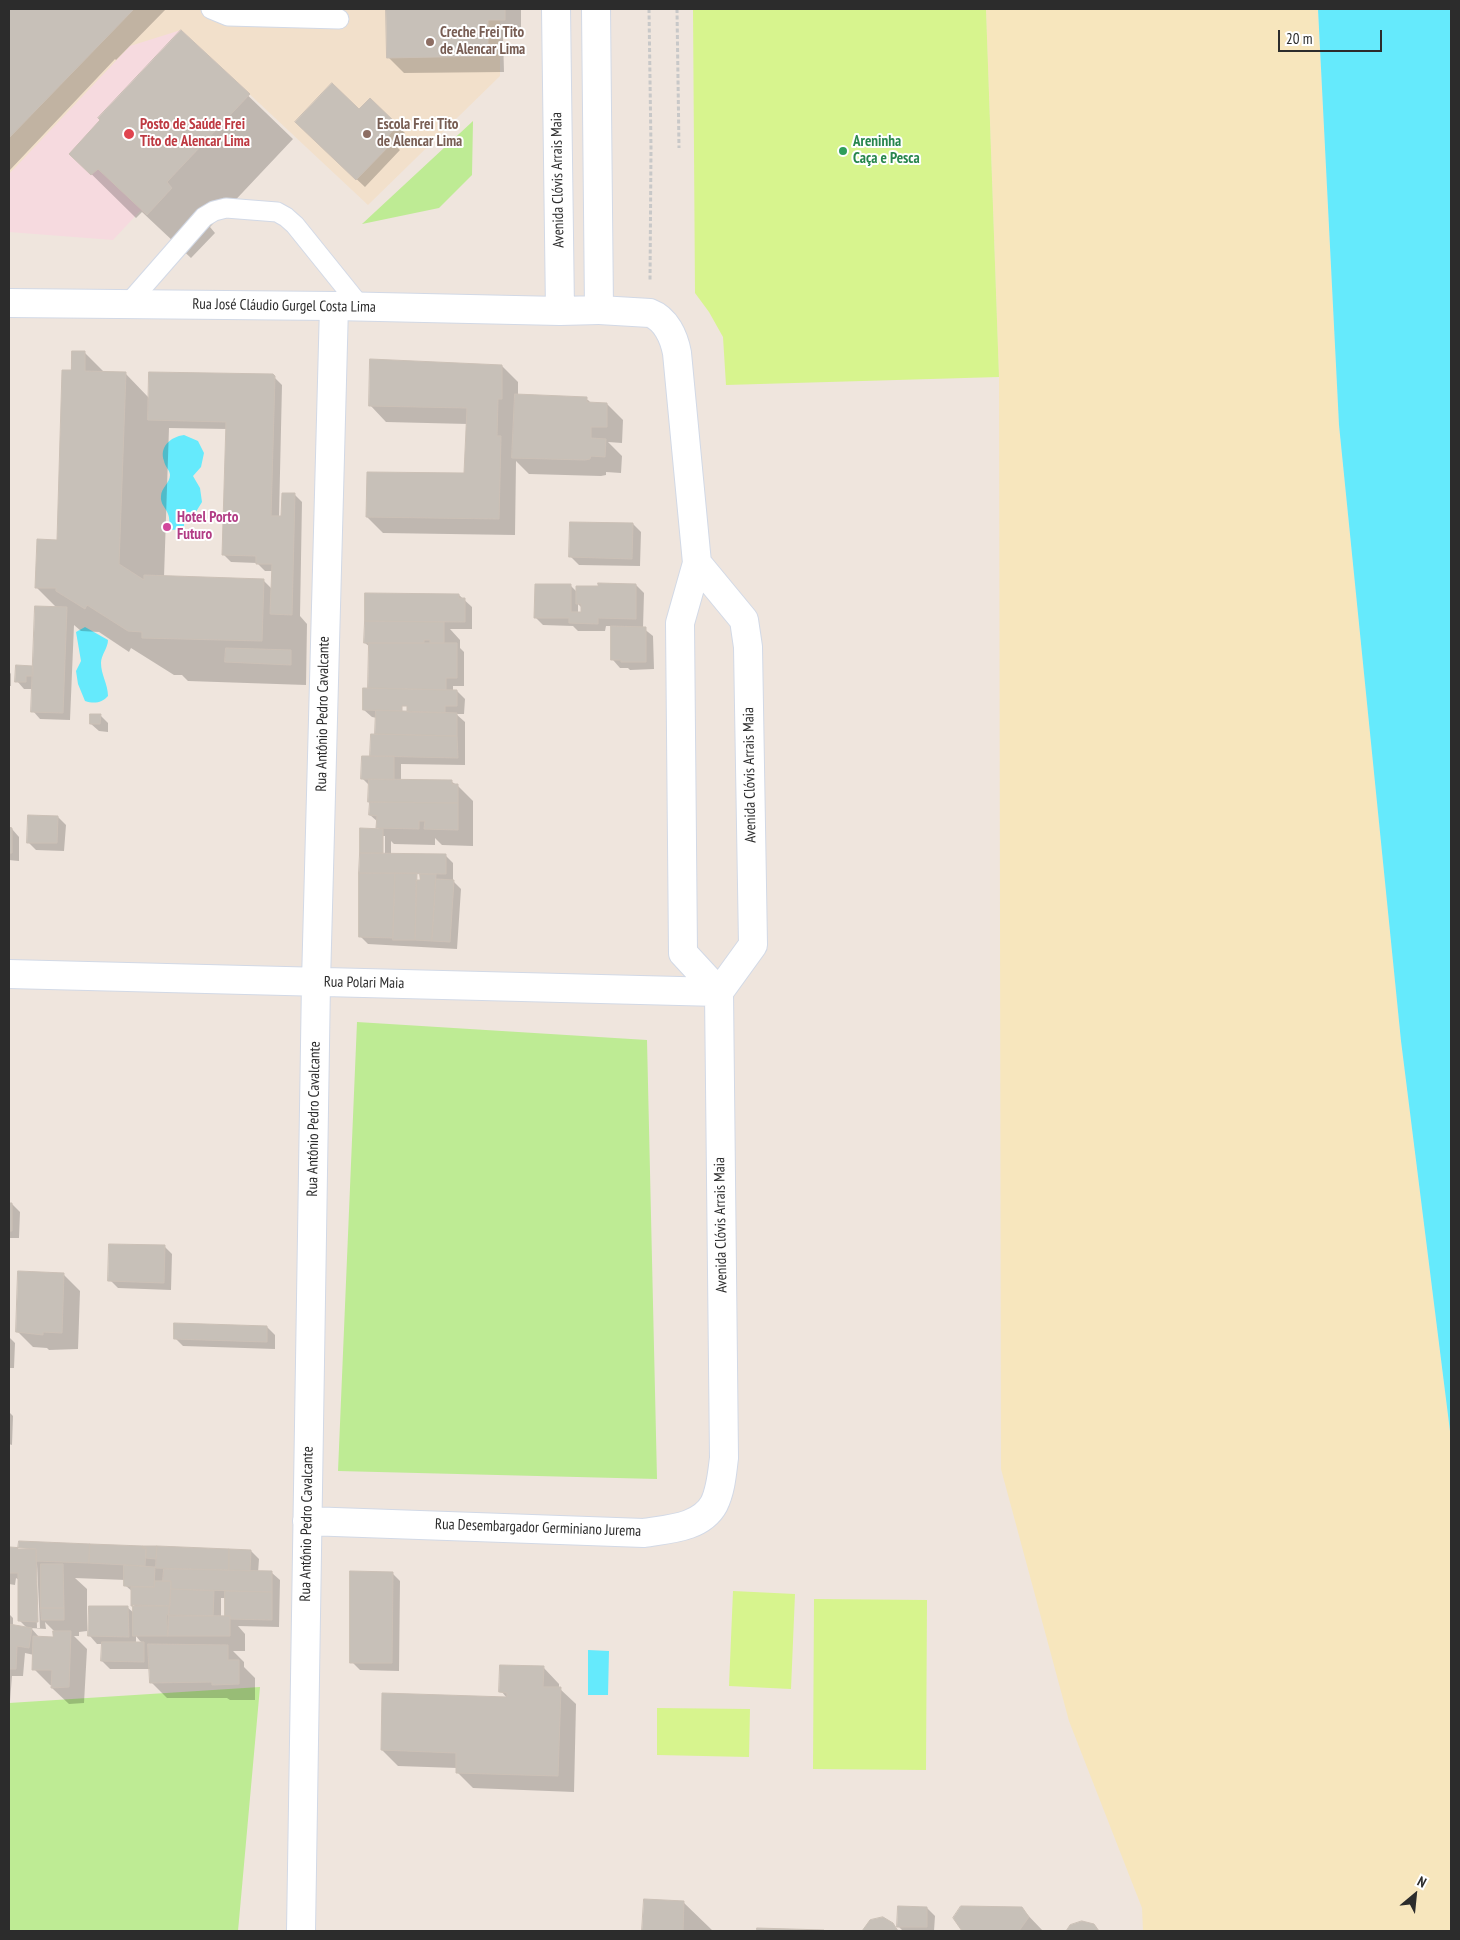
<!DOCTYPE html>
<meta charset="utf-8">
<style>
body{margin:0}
#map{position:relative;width:1460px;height:1940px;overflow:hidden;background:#efe5dd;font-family:"PT Sans Narrow",sans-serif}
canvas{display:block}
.frame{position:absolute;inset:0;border:10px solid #2c2c2c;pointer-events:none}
.north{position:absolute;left:1390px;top:1870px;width:50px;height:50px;-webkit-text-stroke:4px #fff;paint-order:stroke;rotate:28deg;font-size:14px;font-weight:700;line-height:20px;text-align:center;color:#2c2c2c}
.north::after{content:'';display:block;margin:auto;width:18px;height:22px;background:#2c2c2c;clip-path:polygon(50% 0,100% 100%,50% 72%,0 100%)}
.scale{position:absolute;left:1278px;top:30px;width:104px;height:22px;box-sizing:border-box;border:2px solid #2c2c2c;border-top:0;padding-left:6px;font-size:15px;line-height:18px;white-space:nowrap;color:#2c2c2c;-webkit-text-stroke:4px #fff;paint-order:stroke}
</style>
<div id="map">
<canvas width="1460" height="1940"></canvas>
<div class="frame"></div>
<div class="north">N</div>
<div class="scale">20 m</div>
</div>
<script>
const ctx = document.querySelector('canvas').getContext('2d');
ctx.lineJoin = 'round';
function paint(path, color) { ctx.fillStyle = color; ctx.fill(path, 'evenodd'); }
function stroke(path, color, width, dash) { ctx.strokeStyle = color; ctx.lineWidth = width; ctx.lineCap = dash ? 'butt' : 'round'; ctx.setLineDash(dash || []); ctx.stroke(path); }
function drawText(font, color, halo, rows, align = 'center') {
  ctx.font = font + ' "PT Sans Narrow",sans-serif'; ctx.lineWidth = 4; ctx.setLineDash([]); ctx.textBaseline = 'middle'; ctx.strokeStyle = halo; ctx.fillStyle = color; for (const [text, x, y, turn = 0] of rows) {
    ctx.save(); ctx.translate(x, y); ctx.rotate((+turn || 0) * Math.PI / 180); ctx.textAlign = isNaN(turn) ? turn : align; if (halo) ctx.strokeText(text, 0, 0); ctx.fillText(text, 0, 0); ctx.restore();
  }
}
paint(new Path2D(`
 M9,9H500V76L368,205L181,30L9,174Z`), '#f2e0cb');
paint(new Path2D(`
 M181,30L250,94L167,182L172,188L147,215L141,210L113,240L9,232V174L130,46Z`), '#f6dadf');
paint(new Path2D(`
 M473,121L472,175L439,208L362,224Z
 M357,1022L647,1040L657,1479L338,1471Z
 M260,1687L238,1931H9V1703Z`), '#beeb94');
paint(new Path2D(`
 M986,9H1318L1339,425L1401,1041L1451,1439V1931H1143L1142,1908L1069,1721L1001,1469L999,377Z`), '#f7e6bd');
paint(new Path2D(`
 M693,9H986L999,377L726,385L723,337L709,312L695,293Z
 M733,1591L795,1594L791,1689L729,1686Z
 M814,1599L927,1600L926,1770L813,1769Z
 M657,1708L750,1709L749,1757L657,1755Z`), '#d7f48e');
paint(new Path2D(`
 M1318,9H1451V1439L1401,1041L1339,425Z
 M184,435L198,441L204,453L201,467L193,476L200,488L202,502L194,515L184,520V529L170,530C169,525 170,518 168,514C166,508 160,504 161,496C161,488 170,483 170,475C170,470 165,467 164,461C159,447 170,437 184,435Z
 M85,627L108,640C108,648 101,655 101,663C101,675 108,684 108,696C102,703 94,704 85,701L78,684L76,671L81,661L76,632Z
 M588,1650L609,1651L608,1695H588Z`), '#65eafc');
paint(new Path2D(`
 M9,9H166L116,60L115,59L9,171Z
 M388,9H521V36H503L504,72L404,73L388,57Z
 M181,31L293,139L210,227L215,233L191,258L142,212L136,218L71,154Z
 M359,111L397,126L405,133L395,145L400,150L365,187L304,130Z
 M85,353L105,373H125L149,398L272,375L282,385L279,517H282L294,494L302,502L300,616L307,624L306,685L188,681L182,675H174L131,648L129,652L99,632L81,631L74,625L70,720L40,719L33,711V689H24L17,681L34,667L57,608L36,587L58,542L72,372ZM169,428L227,429L223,554L231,562L257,563L265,571H273L272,589L263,580L164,577Z
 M502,366L518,382V396L588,400L591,403L607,404L623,420L622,443L608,442L622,456L621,473L606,472V475L601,476L529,474L516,461L515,535L383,533L367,517L465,474L468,424L386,422L370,405Z
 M633,524L641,532L640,566L579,565L571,557Z
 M636,585L644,593L643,628L653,636L654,669L630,670L628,668H620L613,660L612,626H606L605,631H578L573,626L543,625L535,617L571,586L577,592ZM578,604L582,608V614L578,613Z
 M366,594L459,595L472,607V629H450L460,640V648L464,652V686H453V691H457L465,699L464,714H456L465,722V765L401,764V781L452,782L457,785L473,801V846L442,845L435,838V845L394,844L391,841V855H445L453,863V881L461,889L457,949L368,944L360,936L361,829L380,830L378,828V822L370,815V786L363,779L371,757L377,735V718L372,717L364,710L369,689L370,647L365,643ZM400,705H409L408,713L400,712ZM382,836H385V860H382ZM416,872L421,873L422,881H415Z
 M9,671L11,674V686H9Z
 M100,715L108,723V732L99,731L91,724Z
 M58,817L66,825L64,851L36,850L28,842Z
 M9,829H12L19,837V861L9,860Z
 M9,1204H12L20,1212L19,1238H9Z
 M165,1247L172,1254L171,1290L118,1288L110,1280Z
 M64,1275L80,1291L78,1349L49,1350L47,1348L33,1347L17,1331Z
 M267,1327L275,1335V1349L183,1346L175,1338Z
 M9,1337L15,1343L14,1368H9Z
 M9,1412L13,1416L12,1445L9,1444Z
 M9,1489L10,1490V1523H9Z
 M157,1547L251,1551L259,1559L258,1573H272L280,1580L279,1627L238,1626L245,1634V1651H233L244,1662V1667L255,1678V1700H230L227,1698H167L151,1682L150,1669H110L102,1661L103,1644H97L90,1636L127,1607L135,1614L133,1592L126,1586V1580L75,1578L87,1589V1631L79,1632V1636H74L87,1649L84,1703L69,1704L52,1688L53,1685H50L34,1669V1655L25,1653L23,1676H12L9,1714V1614L13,1618V1626L27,1628L19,1620V1580L16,1578L15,1585L9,1584V1549L11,1552L147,1549ZM35,1564H37L40,1628H37ZM221,1598H227L226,1617H221ZM45,1622L54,1631V1638L39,1637L31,1628L46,1629ZM136,1636L140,1641L143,1643H136Z
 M392,1573L400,1581L399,1671L360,1670L352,1662Z
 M543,1667L559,1684V1688L576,1704L574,1792L473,1788L457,1772V1768L398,1766L382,1750L507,1698L501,1691Z
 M645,1900L683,1902L713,1931H644Z
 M927,1908L935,1916L934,1931H903L898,1926Z
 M1021,1908L1043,1931H963L954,1918Z
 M758,1930L823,1931H758Z`), '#0003');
const building = new Path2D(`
 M9,9H134L9,138Z
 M386,9H505V20H488V56L387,58Z
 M181,30L250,94L167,182L172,188L147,215L98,169L91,175L69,154L100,120L98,118Z
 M332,83L359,109L370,98L398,125L388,136L393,142L356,180L295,122Z
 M72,351H85V371L126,372L119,564L144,580V575L264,579L262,641L142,638V632L128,631L87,605L85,609L56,591V588H35L37,539L57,540L62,370H71Z
 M370,359L502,365V399H498L497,436H501L499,519L366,517L367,472L464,473L467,408L369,406Z
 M149,372L273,374L275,376L271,516H281L282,493H295L292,615L270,614L272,564H256V556L222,555L226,422L148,420Z
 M515,394L587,397V402L607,403V427H591V438L606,439L605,457L591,456L590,459L585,460L512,458Z
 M570,522L633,523L632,559L569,557Z
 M598,583L636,584V619L598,618V624L569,623V618H534L535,584H571V612H581V604H576V586H598Z
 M365,593L459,594V598H465V622L365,621Z
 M35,606L67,607L63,713L31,712Z
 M365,621L444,622V643H430V640H424V643H364Z
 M611,626L646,627V662H621V660H611Z
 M369,643H457V678H446V690L368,688Z
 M226,648L291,650V665L225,662Z
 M16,665L33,666V676H26V682H15Z
 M363,688L457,690V706H445V713L407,712V706H402V711L363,710Z
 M376,710L457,713V736L375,734Z
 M90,714H101L100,724H90Z
 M371,734L457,736L458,758L370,756Z
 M362,756H394V780L361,779Z
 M369,779L452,780V784H458V803L368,802Z
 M370,802L458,803V830L424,829L425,821H419V829L376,828L377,816L369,815Z
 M28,815L58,816L57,843H27Z
 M9,827L12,828V853H9Z
 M360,828L383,829V853H360Z
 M360,853L446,854V874L359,873Z
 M359,873H395L393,938L359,937Z
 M395,873H417L415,940H393Z
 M420,874H436L432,941L415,940L416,880H420Z
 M436,879L454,880L450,942L432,941Z
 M9,1203H12V1231H9Z
 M109,1244L165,1245L164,1283L108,1281Z
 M18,1271L64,1273L62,1333L43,1332V1335L16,1332Z
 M174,1323L267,1326V1342L174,1339Z
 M19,1541L90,1544L89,1563L36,1561V1549H18Z
 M90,1544L143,1546V1548H146L145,1566L89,1563Z
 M143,1546H157L156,1559L146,1558V1548H143Z
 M157,1546L229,1549V1570L156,1568Z
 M10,1547L36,1549L38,1622L18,1621V1573H9Z
 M229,1549L251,1550L250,1571L229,1570Z
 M41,1564H63L64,1608H41Z
 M124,1565L155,1567L154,1587L124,1586Z
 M164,1569L272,1571V1592L171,1589V1581H163Z
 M350,1571L393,1572L392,1663H350Z
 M155,1581H171L170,1606H131V1587H154Z
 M171,1589L214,1591L213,1616H169Z
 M225,1591L272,1592V1620L230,1619V1616H225Z
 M133,1605L169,1606L168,1636H133Z
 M89,1606H128L129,1637L88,1636Z
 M41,1608H64V1620H42Z
 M167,1615L230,1616V1636H168Z
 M9,1624L32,1628L29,1648L17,1646L16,1669H9Z
 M53,1631H71L69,1687L51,1688L52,1670H32L33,1636L53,1637Z
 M102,1642H144V1662L101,1661Z
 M148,1644L228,1645V1660H239V1684L212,1685V1682L150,1683Z
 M500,1665L544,1666L543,1687H561L558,1776L456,1773V1753L381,1750L382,1693L507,1697V1693L499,1692Z
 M644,1899L684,1901L683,1931H642Z
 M898,1906L927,1907V1927H897Z
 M961,1906L1022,1907L1029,1917L1019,1931H962L953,1918Z
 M883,1917L893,1923L898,1931H862L870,1920Z
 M1082,1921L1094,1924L1099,1931H1066L1070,1925Z
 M757,1928L824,1930V1931H757Z`);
paint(building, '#c7c0b8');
stroke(building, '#cbc0b6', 1);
const lane = new Path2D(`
 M211,9L228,16L339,19
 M127,305L204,217L214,211L226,208L277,212L286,217L295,225L361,307`);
const street = new Path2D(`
 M599,310L650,313C666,319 674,337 677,353L697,563L680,623L683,953L719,992
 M9,974L719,992
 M307,1521L644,1533C668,1529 701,1528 714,1504C721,1490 722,1473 724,1458L719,992L753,945L748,647L744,620L697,563
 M301,1931L316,982L334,306`);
const secondary = new Path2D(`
 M556,9L560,311
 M9,303L334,306L560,311L599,310L596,9`);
stroke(lane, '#d2d9e6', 21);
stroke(street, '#d2d9e6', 30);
stroke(secondary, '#d2d9e6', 30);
stroke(new Path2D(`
 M649,9L651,148L650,282
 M677,9L679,148`), '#c8c8c8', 3, [4, 2.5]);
stroke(lane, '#fff', 19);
stroke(street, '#fff', 28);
stroke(secondary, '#fff', 28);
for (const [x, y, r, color] of [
 [430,42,5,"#8d6e63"],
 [129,134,6,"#e0444e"],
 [367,134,5,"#8d6e63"],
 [843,151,5,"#2e9e5b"],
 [167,527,5,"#d1479c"]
]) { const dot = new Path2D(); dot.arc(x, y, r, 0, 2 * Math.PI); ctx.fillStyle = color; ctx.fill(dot); stroke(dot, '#fff', 2); }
drawText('bold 15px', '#785e54', '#fff', [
 ["Creche Frei Tito",440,33],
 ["de Alencar Lima",440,50],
 ["Escola Frei Tito",377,125],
 ["de Alencar Lima",377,142]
], 'left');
drawText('bold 15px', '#be3a42', '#fff', [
 ["Posto de Saúde Frei",140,125],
 ["Tito de Alencar Lima",140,142]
], 'left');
drawText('bold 15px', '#27864d', '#fff', [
 ["Areninha",853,142],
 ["Caça e Pesca",853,159]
], 'left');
drawText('15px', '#2c2c2c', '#fff', [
 ["Avenida Clóvis Arrais Maia",558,180,-91],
 ["Rua José Cláudio Gurgel Costa Lima",284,306,1],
 ["Rua Antônio Pedro Cavalcante",323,714,-89],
 ["Avenida Clóvis Arrais Maia",750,775,-91],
 ["Rua Polari Maia",364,983,1],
 ["Rua Antônio Pedro Cavalcante",314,1119,-89],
 ["Avenida Clóvis Arrais Maia",721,1225,-91],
 ["Rua Antônio Pedro Cavalcante",307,1524,-89],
 ["Rua Desembargador Germiniano Jurema",538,1528,2]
]);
drawText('bold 15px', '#b23c85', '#fff', [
 ["Hotel Porto",177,518],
 ["Futuro",177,535]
], 'left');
</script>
